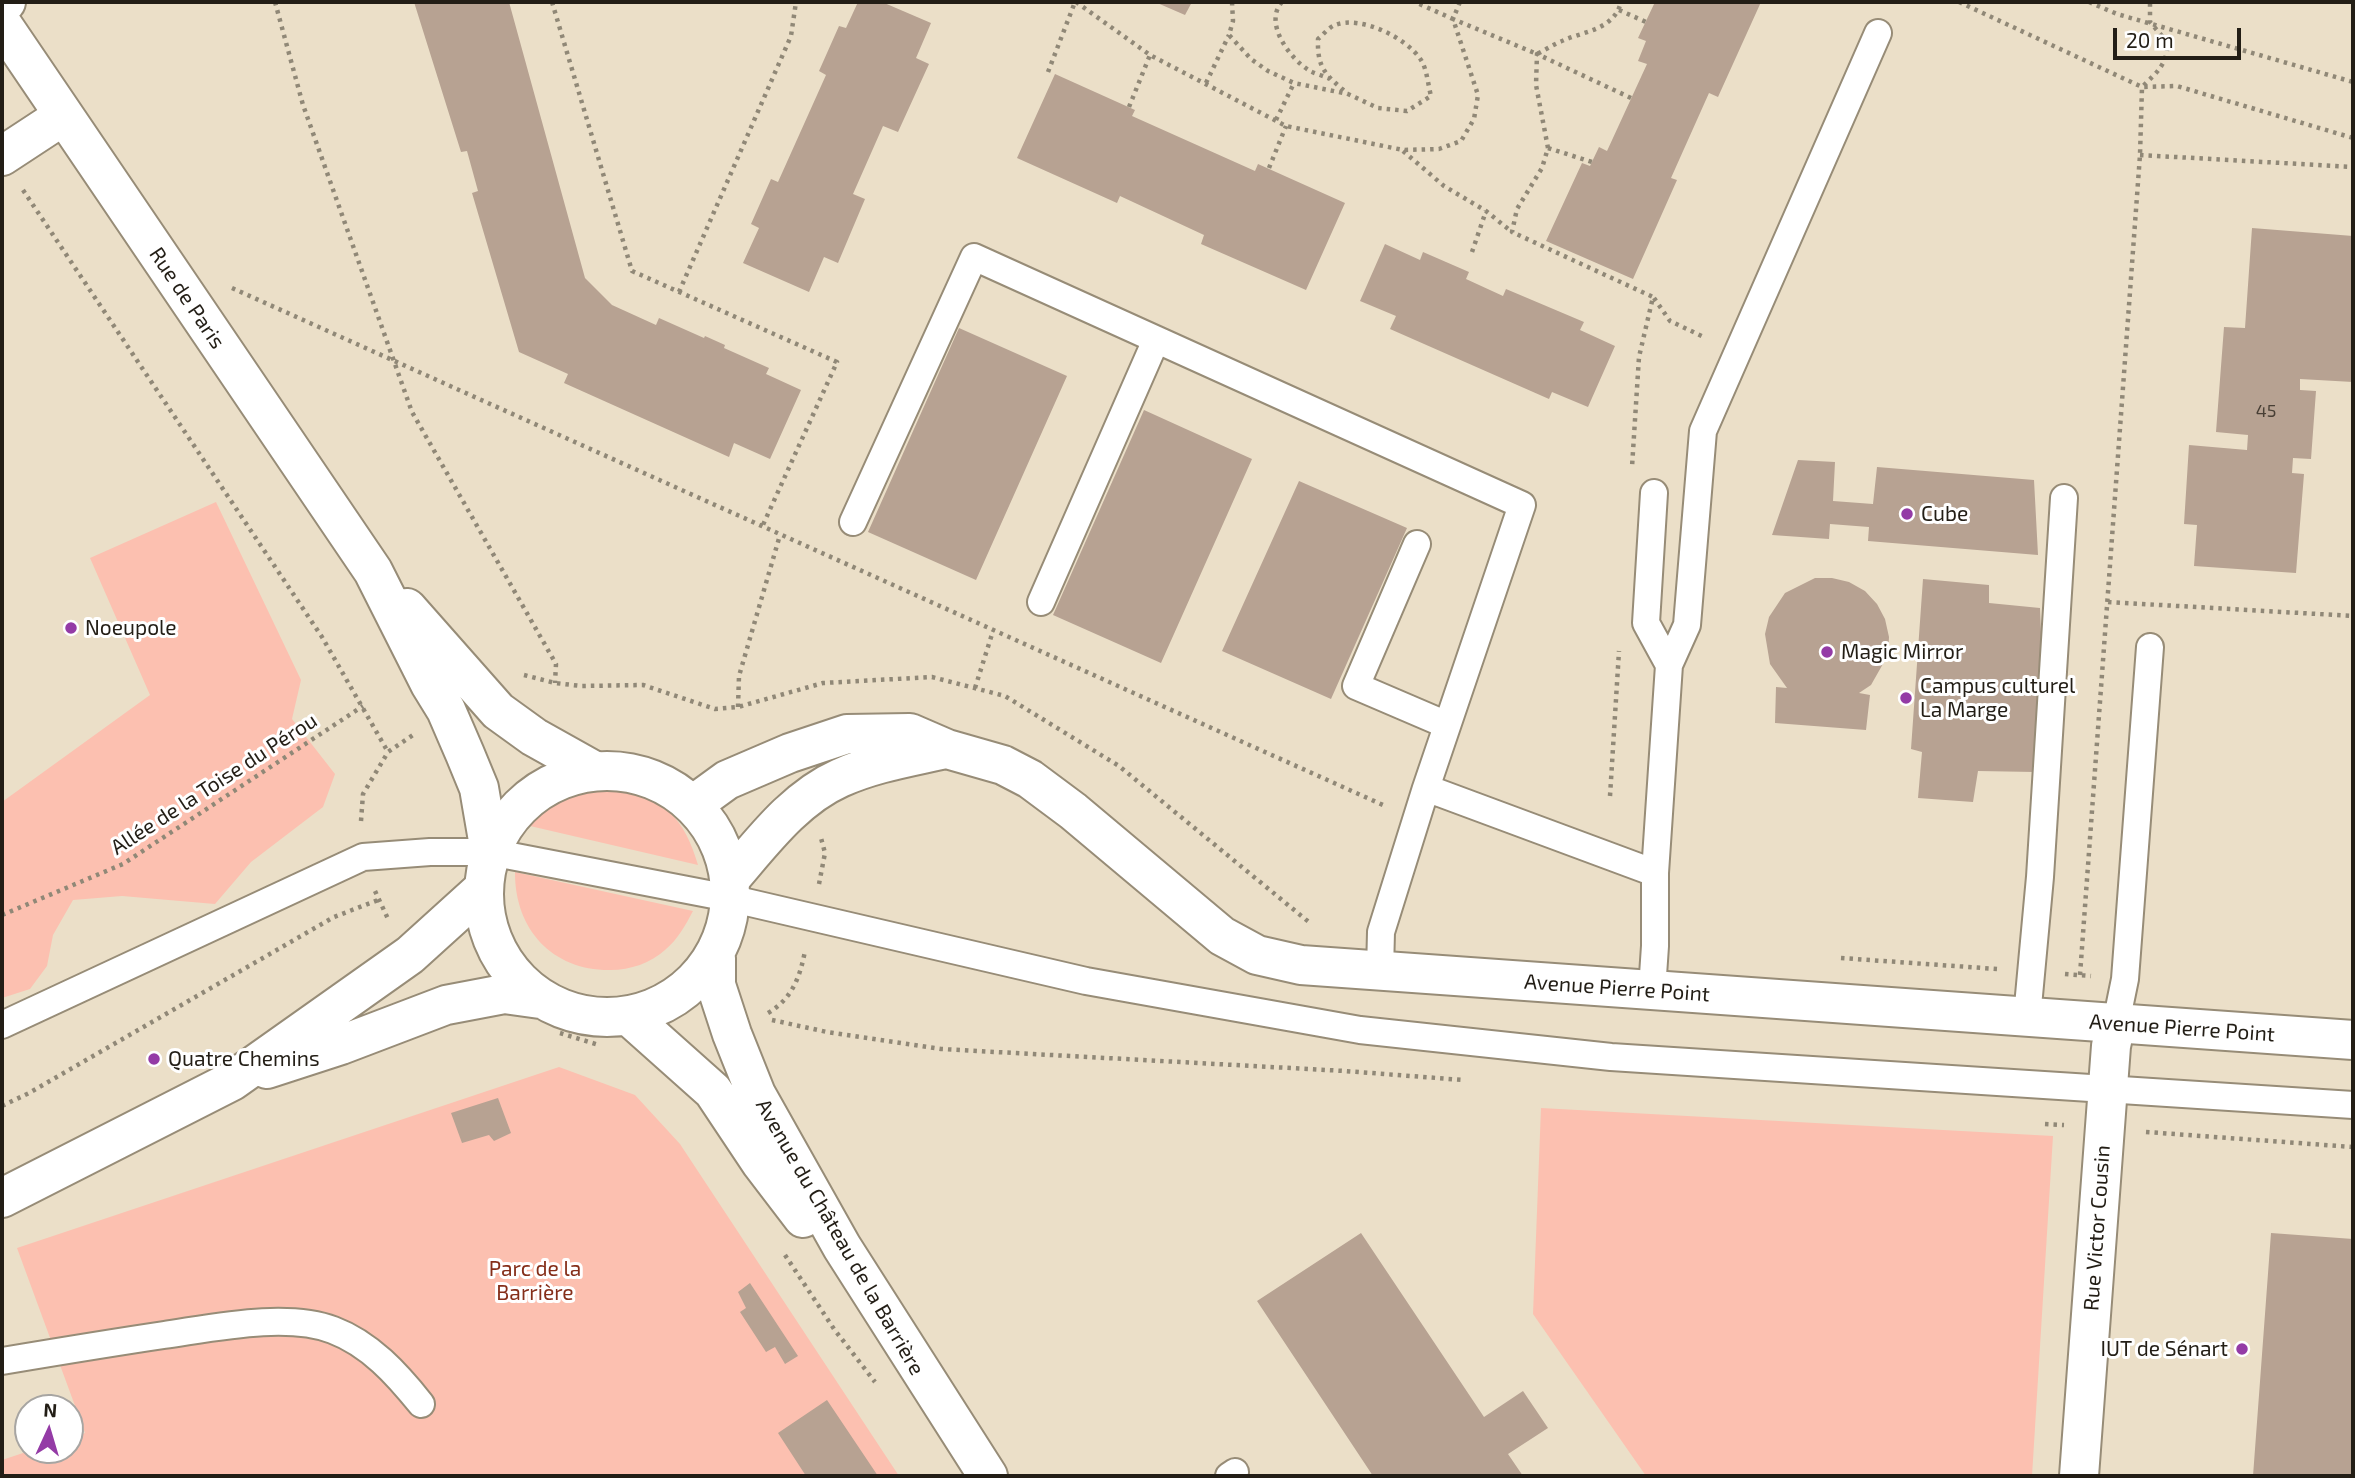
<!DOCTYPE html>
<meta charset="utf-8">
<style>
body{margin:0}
#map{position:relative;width:2355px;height:1478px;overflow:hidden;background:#ebdfc8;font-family:"Exo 2",sans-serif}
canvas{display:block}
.frame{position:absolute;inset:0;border:4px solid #231e16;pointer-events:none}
.north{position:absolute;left:14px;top:1394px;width:70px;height:70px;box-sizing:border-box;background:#fff;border:2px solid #a7a5a2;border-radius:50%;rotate:4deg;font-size:19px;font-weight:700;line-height:28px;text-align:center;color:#231e16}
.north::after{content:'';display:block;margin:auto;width:24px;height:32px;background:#943ba6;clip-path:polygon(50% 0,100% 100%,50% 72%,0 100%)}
.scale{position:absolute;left:2113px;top:28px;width:128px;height:32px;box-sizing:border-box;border:4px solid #231e16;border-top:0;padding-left:9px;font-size:21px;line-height:24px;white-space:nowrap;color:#231e16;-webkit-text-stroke:5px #fff;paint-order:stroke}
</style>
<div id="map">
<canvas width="2355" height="1478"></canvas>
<div class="frame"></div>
<div class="north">N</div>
<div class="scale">20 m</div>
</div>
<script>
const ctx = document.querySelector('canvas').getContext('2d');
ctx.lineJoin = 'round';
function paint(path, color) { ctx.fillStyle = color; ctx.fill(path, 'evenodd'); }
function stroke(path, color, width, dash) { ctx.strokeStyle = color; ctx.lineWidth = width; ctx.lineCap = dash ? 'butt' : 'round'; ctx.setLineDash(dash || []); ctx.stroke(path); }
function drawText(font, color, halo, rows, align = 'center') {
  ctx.font = font + ' "Exo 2",sans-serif'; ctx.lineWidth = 6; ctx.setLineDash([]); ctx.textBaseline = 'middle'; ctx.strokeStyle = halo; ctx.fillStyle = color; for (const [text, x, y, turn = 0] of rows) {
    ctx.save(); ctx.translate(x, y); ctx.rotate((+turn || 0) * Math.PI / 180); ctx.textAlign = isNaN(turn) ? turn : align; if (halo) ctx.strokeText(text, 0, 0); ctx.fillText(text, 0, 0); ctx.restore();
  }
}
paint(new Path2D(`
 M216,502L301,680L292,719L335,774L323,807L251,862L215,904L122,896L73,900L53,935L47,966L30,989L2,998V802L150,695L90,558Z
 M617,786C664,798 685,819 698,865L530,826C558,797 577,787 617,786Z
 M515,873V872L693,911C685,926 678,939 665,950C651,963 630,970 611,970C553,971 515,930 515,873Z
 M559,1067L635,1095L680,1144L899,1476H2V1460L32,1450H70V1438L85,1433L17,1248Z
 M1541,1108L2053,1136L2032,1476H1646L1533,1314Z`), '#fcc0b0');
paint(new Path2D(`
 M414,2H509L585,278L612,305L656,325L659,318L704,338L705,336L725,345L724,348L769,368L766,374L801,390L770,459L734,443L729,457L564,383L568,374L519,352L472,193L478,191L467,151L461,152Z
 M858,2H882L931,23L916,58L929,64L898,132L883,126L853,194L865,199L838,263L824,257L809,292L743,263L759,228L751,224L771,179L778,182L826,75L819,71L839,26L846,28Z
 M1155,2H1192L1185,15Z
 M1655,2H1761L1718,97L1709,93L1671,178L1677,180L1633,279L1546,241L1582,163L1590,166L1599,147L1607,151L1647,64L1638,61L1646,41L1638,38Z
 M1055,74L1135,110L1132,116L1255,171L1258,164L1345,203L1306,290L1201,244L1204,235L1120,196L1117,203L1017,158Z
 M2252,228L2353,236L2351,321H2353V382L2300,379V390L2316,391L2311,459L2293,458L2292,473L2304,474L2296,573L2194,566L2197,525L2184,524L2189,445L2247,450L2248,435L2216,432L2224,327L2245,328Z
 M1385,244L1420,260L1423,252L1469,272L1466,279L1503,296L1506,289L1584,322L1580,330L1615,346L1588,407L1552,392L1549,399L1390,329L1396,316L1360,301Z
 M959,328L1067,376L976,580L868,532Z
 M1144,410L1252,459L1161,663L1053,615Z
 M1798,460L1835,462L1833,501L1873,504L1877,467L2034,480L2038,555L1868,541L1869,527L1830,524L1829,539L1772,535Z
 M1299,481L1407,528L1331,699L1222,651Z
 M1815,578H1832L1849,582L1865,591L1877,604L1885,619L1889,637L1888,655L1871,685L1859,693L1870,695L1866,730L1775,723L1776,687L1787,688L1770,664L1765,634L1769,617L1785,593Z
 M1923,579L1989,585V603L2040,608L2043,681L2035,772L1978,771L1973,802L1918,798L1922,752L1911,749Z
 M498,1098L511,1133L494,1141L489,1135L462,1143L451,1113Z
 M1361,1233L1484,1417L1523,1391L1548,1428L1508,1454L1523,1476H1373L1257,1301Z
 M2271,1233L2353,1239V1476H2253Z
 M750,1283L798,1356L785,1364L775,1347L766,1352L740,1312L746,1308L738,1292Z
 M827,1400L878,1476H806L778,1433Z`), '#b7a292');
const service = new Path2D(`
 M1654,493L1646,623L1669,665
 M853,522L974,257L1522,505L1426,788
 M1417,544L1356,686L1447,725
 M1041,602L1156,340
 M1655,873L1669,665L1687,625L1703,431L1878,33
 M1380,971L1381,932L1426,788L1655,873V946L1652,990
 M2027,1017L2040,877L2064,498
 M2116,1023L2125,979L2150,647
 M2,1025L363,857L430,852H490L729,898L1086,981L1360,1030L1611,1057L2353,1105
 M2,1361C56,1352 110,1343 164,1335C213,1328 286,1312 333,1330C370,1344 397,1374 421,1404
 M1229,1476L1235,1472`);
const minor = new Path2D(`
 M2,4L6,2
 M2,156L63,116
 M2079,1476L2111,1046L2116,1023`);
const tertiary = new Path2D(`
 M2,24L373,571L430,684L446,710L465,754L479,788L490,852
 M407,608L498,711L534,737L593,770
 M694,804L727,780L790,753L847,734L910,733L947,749L1003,765L1030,779L1073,811L1222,936L1257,955L1301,965L2353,1040
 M732,877C763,841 795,798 840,778C873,763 910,757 945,749`);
const secondary = new Path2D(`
 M484 894a123 123 0 1 1 246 0a123 123 0 1 1-246 0Z
 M716,958V985L732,1034L756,1094L842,1247L988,1476
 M630,1017L713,1091L761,1163L803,1218
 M267,1069L341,1045L446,1005L504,994L540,999
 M2,1198L232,1081L410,955L484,888`);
stroke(service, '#978c77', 30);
stroke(minor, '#978c77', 42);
stroke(tertiary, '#978c77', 42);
stroke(secondary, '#978c77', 42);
stroke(new Path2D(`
 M275,2L303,105L412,412L556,664L555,683
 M552,2L632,271L837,362L762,527
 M1076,2L1150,55L1286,126L1403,150L1439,149L1461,141L1474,119L1478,95L1453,19L1415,2
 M1232,2L1233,21L1229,35L1251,59L1268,71L1294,83L1348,94L1378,108L1407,111L1431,96C1428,85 1427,69 1421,60C1407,38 1361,15 1335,25C1329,27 1323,35 1318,39C1317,69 1326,75 1348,94
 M1282,2C1263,23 1290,59 1310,71C1316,74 1324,76 1330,79
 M1460,2L1453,19L1537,54C1545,50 1554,44 1562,41C1584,31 1614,30 1621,2
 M1959,2L2142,87L2177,86L2353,138
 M2089,2L2117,14L2353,82
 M1619,10L1646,22
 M1048,72L1075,2
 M1206,83L1229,35
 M1631,98L1537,54L1536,85L1548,148L1542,168L1517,209L1512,232L1653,297L1639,357L1632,467
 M1129,107L1150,55
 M1276,120L1294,83
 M1548,148L1592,162
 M1403,151L1444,186L1486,211L1512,232
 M2140,155L2353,167
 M1269,168L1286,126
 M23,190L322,637L388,752
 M1472,252L1486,211
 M232,288L1383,805
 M679,292L791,36L796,2
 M1654,298L1670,321L1706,338
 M2108,602L2353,616
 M524,675L555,683L581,686L643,685L715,709L738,707L823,683L932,677L1005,696L1119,766L1310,923
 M975,688L993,631
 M738,707L739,676L780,535
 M1610,796L1619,651
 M361,821L363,794L388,752L413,735
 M819,884L825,853L821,838
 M375,891L389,921
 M2,915L123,864L363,706
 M1841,958L1997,969
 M2065,974L2091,976
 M2080,975L2140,155L2142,87C2158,71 2166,66 2168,43L2150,22V2
 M768,1013C792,999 800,977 805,951
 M772,1020L827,1032L941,1049L1345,1071L1463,1080
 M560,1033L599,1045
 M2,1106L29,1093L334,917L378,900
 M2045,1124L2064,1125
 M2146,1132L2353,1147
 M785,1255L834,1329L875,1382`), '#908877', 4.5, [3.5, 5]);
stroke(service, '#fff', 26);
stroke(minor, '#fff', 38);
stroke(tertiary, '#fff', 38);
stroke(secondary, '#fff', 38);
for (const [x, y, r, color] of [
 [1907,514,7,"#943ba6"],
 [71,628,7,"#943ba6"],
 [1827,652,7,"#943ba6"],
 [1906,698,7,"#943ba6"],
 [154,1059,7,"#943ba6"],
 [2242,1349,7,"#943ba6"]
]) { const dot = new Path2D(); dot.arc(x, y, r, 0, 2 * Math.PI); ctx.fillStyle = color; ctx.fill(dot); stroke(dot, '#fff', 2.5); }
drawText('18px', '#483f35', null, [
 ["45",2266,411]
]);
drawText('21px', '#231e16', '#fff', [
 ["Rue de Paris",187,298,56],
 ["Allée de la Toise du Pérou",214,784,-33],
 ["Avenue Pierre Point",1617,988,4],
 ["Avenue Pierre Point",2182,1028,4],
 ["Rue Victor Cousin",2097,1228,-86],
 ["Avenue du Château de la Barrière",840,1237,60]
]);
drawText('21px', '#231e16', '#fff', [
 ["Cube",1921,514],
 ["Noeupole",85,628],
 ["Magic Mirror",1841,652],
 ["Campus culturel",1920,686],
 ["La Marge",1920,710],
 ["Quatre Chemins",168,1059],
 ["IUT de Sénart",2228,1349,"right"]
], 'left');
drawText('21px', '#852e19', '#fff', [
 ["Parc de la",535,1269],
 ["Barrière",535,1293]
]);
</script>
